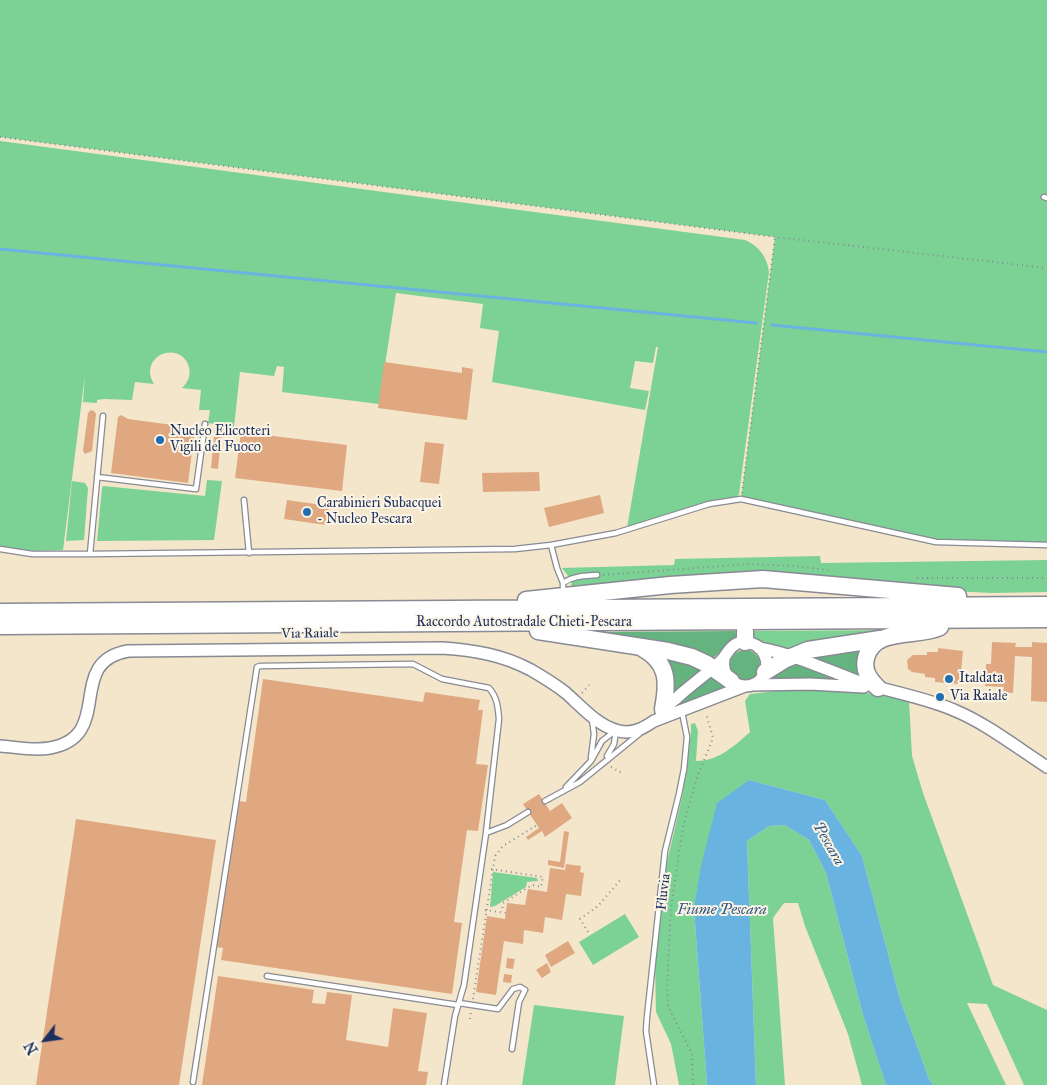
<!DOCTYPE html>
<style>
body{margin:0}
#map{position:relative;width:1047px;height:1085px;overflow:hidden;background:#f4e6cb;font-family:"IM FELL Great Primer",serif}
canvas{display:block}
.north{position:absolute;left:20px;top:1015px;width:50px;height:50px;-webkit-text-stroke:4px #fcf5e5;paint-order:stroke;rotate:240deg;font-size:14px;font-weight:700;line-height:20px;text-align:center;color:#1b2f5e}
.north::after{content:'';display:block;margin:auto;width:18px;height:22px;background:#1b2f5e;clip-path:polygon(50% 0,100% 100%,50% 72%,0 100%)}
</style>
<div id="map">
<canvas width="1047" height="1085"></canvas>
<div class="north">N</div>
</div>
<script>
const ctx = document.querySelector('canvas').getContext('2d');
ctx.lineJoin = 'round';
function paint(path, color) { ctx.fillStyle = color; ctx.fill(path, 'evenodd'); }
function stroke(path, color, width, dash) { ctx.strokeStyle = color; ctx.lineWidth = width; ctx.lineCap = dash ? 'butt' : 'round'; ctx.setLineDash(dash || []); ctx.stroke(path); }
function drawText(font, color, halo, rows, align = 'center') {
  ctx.font = font + ' "IM FELL Great Primer",serif'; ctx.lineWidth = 4; ctx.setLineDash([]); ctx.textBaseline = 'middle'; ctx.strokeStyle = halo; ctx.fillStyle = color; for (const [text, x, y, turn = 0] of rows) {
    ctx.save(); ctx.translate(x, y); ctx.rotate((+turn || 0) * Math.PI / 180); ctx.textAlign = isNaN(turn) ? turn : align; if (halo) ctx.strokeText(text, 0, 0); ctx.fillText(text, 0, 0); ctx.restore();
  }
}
paint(new Path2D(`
 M0,0H1047V545L936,542L741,499L775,237L0,137Z
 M0,141L745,240C759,246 767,257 769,272L739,494L736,498L627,528L658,347H656L653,363L635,361L630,388L649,391L645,410L492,382L499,331L480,328L483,304L396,293L379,404L282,392L284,367L277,366L274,376L240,372L234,427L208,423L210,410H199L201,390L182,388C188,382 191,376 189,367C181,339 137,355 154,384L135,382L132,400L104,399L97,400V403L83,402L85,375L63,550L36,551L0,547Z
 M207,480L222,481L214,540L97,541L102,488L103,486L205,496Z
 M72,481L85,483L88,488L84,540L66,541Z
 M820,556L821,563L1047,560V592L992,593L952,591L763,572L722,573L574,590L571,586L572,581L562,568L674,565L675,559Z
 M902,630L792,652L756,639L752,631Z
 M796,689C835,688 871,693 909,700L912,756L923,793L993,985L1047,1010V1085H1024L987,1004L967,1003L1006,1085H933L929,1079L900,999L862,856L825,800L749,780L694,909L707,1085H679L671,1044L656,1012L655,963L667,862L683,793L691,732V724L695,723L698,731L696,761C719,761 734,746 750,732L745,701L750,694Z
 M785,825L809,840L826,873L863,1015L886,1085H862L848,1034L805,926L798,903H784L773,918L785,1085H756L747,841L769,826Z
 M493,872L537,878L538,881L527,882L526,887L495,906L490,907Z
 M625,914L639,937L593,965L579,942Z
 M534,1005L624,1016L615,1085H522Z`), '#7cd194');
paint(new Path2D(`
 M735,631L737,637L711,660L595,632Z
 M868,645L864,679L802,657Z
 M730 665a15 15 0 1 1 30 0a15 15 0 1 1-30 0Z
 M656,653L705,668L670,699Z
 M792,663L848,682L763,683Z
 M713,676L731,689L668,711Z`), '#65b37e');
paint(new Path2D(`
 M749,780L825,800L862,856L900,999L929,1079L933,1085H886L863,1015L826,873L809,840L785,825L769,826L747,841L756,1085H707L694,909L701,866L717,803Z`), '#69b3e1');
stroke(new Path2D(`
 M0,249L756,323
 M772,325L1047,352`), '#69b3e1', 3);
paint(new Path2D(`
 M384,362L462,373V367L473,369L467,420L378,408Z
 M91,410L94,411L96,414L92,451L85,454L83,451L88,413Z
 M121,415L128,419L195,428L188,483L111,473L118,417Z
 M215,426L226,428V437L221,436L218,469L211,468Z
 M241,432L347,445L342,491L235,478Z
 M425,442L444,444L439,484L420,482Z
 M539,472L540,491L483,492L482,473Z
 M600,495L604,513L549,527L544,508Z
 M287,500L329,506L326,525L284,519Z
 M992,642L1016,643L1015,647H1032V642L1047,643V702L1031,701L1032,657L1015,656L1013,693L1003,692L1004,687L985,686L986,664H991Z
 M938,648L963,651L960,684L935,682V678L925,677V674L912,672L908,669L907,660L913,655H927V652H938Z
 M263,679L423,702L425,692L480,700L478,710H483L476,764L488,765L478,831L467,830L454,922L462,923L452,994L221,960L223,948L217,947L238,801L246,802Z
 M539,794L550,811L562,803L572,818L545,837L542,831L528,840L526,837L539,828L523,804Z
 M76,819L216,840L179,1085H36Z
 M564,831L569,832L564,868L548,865V860L560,862Z
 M566,864L581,866L580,872L584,873L581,896L566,894L562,920L545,917L543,933L524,930L523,944L504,941L496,995L476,992L487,916L505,919L507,903L525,905L528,889L547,892L550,868L565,870Z
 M568,941L575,953L551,967L545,955Z
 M507,958L515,959L513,969L506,968Z
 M547,963L551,972L542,978L536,970Z
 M504,974L512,975L511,983L503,982Z
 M218,976L314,990L312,1003L325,1004L327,992L352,995L346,1040L388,1047L393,1008L427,1013L418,1071L428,1072L426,1085H202Z`), '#dfa881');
const service = new Path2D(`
 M1044,197L1047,198
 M97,477L196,489L205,424
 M244,500L249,553
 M551,545L557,568L563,583
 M0,549L32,554H90L515,549L551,545L616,533L709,504L741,499L936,542L1047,545
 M90,554L103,416
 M563,592V583C573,576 585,576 597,575
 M607,756L614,744L616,731
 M591,758L594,734L592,719
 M566,787L591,761L602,741L615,731
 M545,801L580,782L639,734
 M486,833L507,825L528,812
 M267,976L458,1005
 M459,1003L498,1009L513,989L520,987L525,990L519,1002L512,1049
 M193,1082L257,667L260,666L413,664L442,679L489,688C497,697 498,707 499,719L486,833L464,985L455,1016L444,1085
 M654,1085L646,1031L647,1017L665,851L679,794L684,769L687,737L682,712`);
const tertiary = new Path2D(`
 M759,648C793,654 825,669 857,681C889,692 925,697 956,711C987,724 1019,749 1047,767
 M752,685L810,684L864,687
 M661,712C667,705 675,700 681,694C694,683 707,673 720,662C727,656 728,647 738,643C745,641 754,643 760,648C765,654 768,662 766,669C759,697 719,688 724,659
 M0,746C16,747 34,751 50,748C116,736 64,662 128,651L442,648C474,650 503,655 531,670C543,677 555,684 566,693C583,708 602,731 626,732C637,732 645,727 654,721L745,686`);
const motorway = new Path2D(`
 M526,600L670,585L763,579L958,596
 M0,612L1047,605
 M0,626L1047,619
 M538,631L668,651L692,657L707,664L731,681
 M745,631V642
 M642,648C669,663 668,682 663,709
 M765,672L786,659L808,650L880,639
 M878,688C869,679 863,671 866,658C874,626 918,638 940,627`);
stroke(service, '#888a94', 7);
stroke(tertiary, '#888a94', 14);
stroke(motorway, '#888a94', 19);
stroke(new Path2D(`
 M0,137L775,237L1047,268
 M742,493L775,237
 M603,575L749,564L794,566L828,570
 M917,578H1047
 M582,693L589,685
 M611,767L624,774
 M491,869L543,877L541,887L532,885L503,903L502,912
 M485,910L506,913
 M588,932L580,919L598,906L622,878
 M473,999L495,856L503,846L537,825
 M470,1019L471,1011
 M693,1085L692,1054L668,1006L667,988L671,907L683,827L697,777L713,738L706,713`), '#888a94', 2, [1, 4]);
stroke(service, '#fff', 4.5);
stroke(tertiary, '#fff', 11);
stroke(motorway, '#fff', 16);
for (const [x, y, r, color] of [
 [160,440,5,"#1f6fb2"],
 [307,512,5,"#1f6fb2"],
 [949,679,5,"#1f6fb2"],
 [940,697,5,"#1f6fb2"]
]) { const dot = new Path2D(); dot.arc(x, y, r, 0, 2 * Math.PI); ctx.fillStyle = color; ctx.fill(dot); stroke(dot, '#fcf5e5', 2); }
drawText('14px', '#1b2f5e', '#fcf5e5', [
 ["Nucleo Elicotteri",170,432],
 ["Vigili del Fuoco",170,448],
 ["Carabinieri Subacquei",317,504],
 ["- Nucleo Pescara",317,520],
 ["Italdata",959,679],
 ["Via Raiale",950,697]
], 'left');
drawText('14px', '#1b2f5e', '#fcf5e5', [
 ["Raccordo Autostradale Chieti-Pescara",524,623],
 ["Via Raiale",310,634,-1],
 ["Fluvia",664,892,-83]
]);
drawText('italic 15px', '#325785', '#fcf5e5', [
 ["Pescara",828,844,60],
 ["Fiume Pescara",722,910]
]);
</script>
